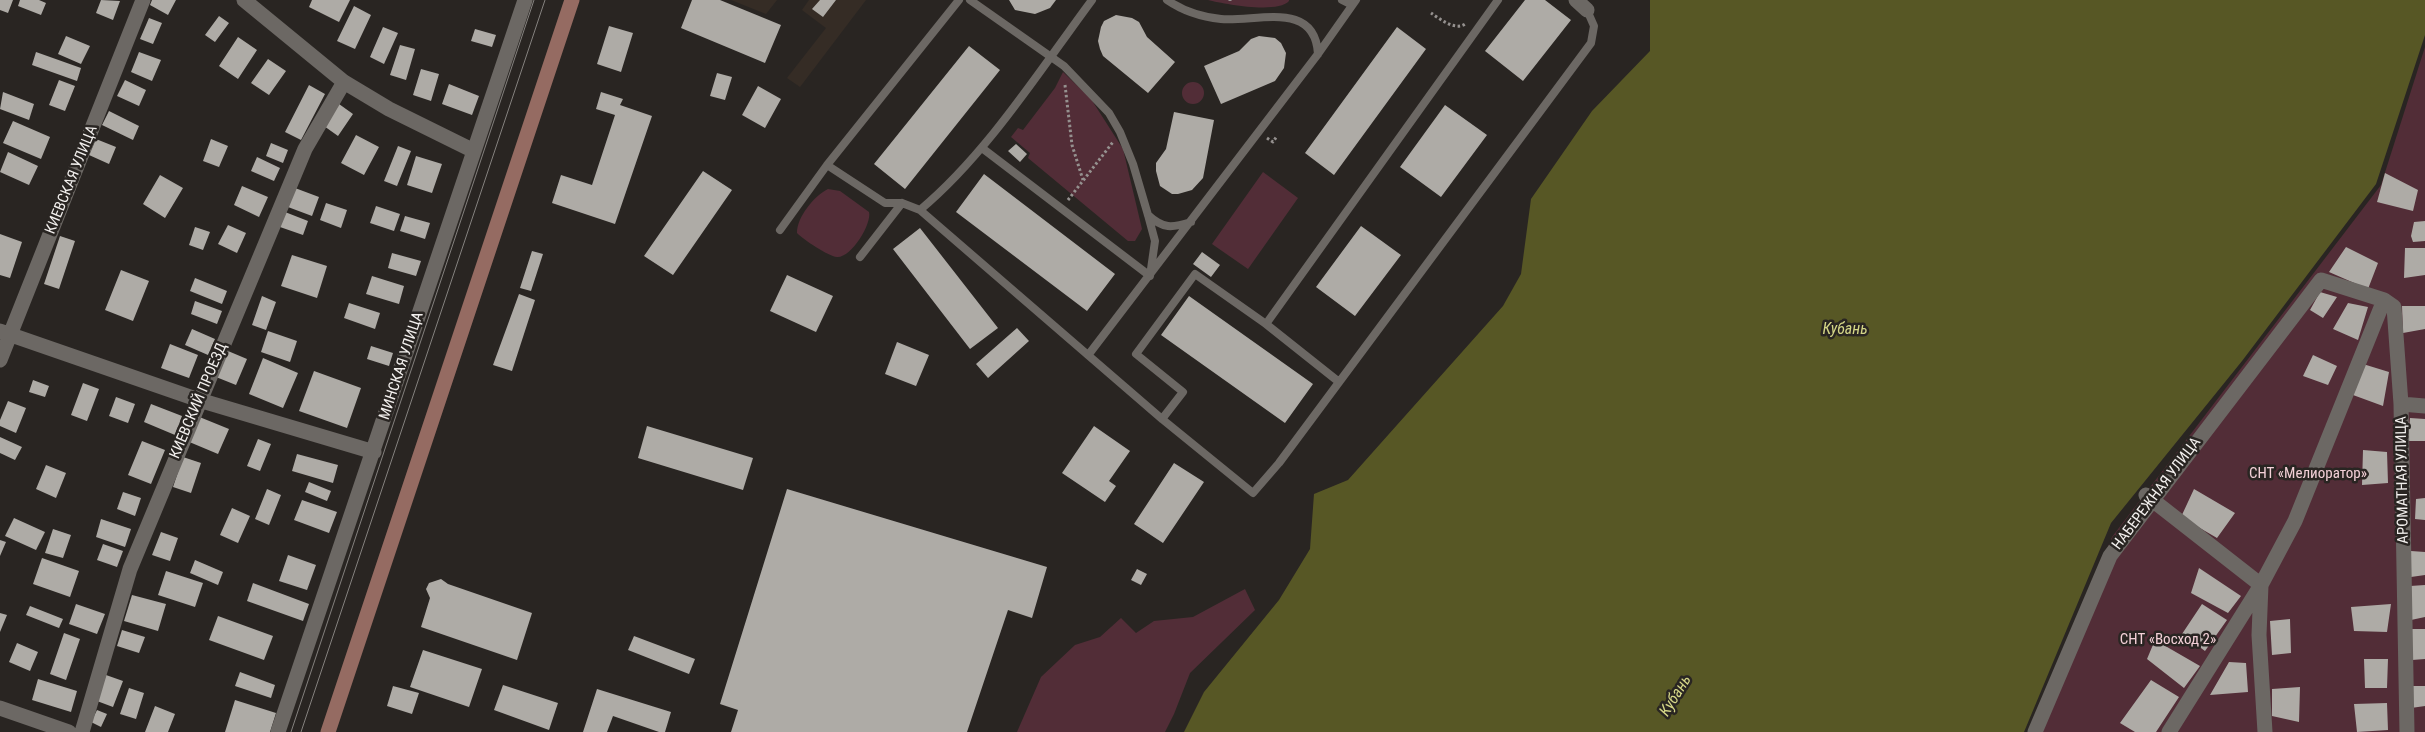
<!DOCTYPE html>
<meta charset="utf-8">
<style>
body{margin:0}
canvas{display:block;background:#292522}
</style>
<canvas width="2425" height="732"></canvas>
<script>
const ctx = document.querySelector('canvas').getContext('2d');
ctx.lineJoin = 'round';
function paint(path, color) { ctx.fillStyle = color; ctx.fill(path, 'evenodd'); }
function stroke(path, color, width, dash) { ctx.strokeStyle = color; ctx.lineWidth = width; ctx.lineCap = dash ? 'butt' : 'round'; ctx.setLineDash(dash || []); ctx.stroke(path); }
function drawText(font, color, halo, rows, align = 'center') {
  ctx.font = font + ' "Roboto Condensed",sans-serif'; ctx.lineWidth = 5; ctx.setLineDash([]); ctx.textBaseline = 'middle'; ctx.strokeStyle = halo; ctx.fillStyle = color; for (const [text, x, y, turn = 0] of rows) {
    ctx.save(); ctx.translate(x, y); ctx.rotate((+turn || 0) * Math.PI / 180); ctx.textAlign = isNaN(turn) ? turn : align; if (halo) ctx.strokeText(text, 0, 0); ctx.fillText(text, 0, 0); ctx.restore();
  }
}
paint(new Path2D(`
 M731,0H777L766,14Z
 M809,0H866L800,87L787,78L826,28L802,10Z`), '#352c25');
paint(new Path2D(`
 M1208,0H1289V1C1277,14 1224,4 1208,0Z
 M2425,47V732H2029L2112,537L2381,185Z
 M1063,72L1091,99L1123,149L1142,229L1135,241H1128L1028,158L1030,153L1011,137L1018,128L1023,130L1055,88Z
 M1182 93a11 11 0 1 1 22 0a11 11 0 1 1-22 0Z
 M1263,172L1298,198L1248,269L1212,244Z
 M828,189L840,191L869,212C872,224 851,258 837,257C828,256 804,240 797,233C797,217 814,196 828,189Z
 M1245,589L1255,610L1190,673L1174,714L1165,732H1017L1041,677L1075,645L1100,637L1121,618L1136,633L1154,621L1193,617Z`), '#522d37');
paint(new Path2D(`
 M1650,0H2425V35L2376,184L2242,361L2111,523L2024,732H1184L1204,692L1279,600L1310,549L1314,494L1348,480L1503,306L1521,274L1531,199L1592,111L1650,51Z`), '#575725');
paint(new Path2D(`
 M0,0H13L8,13L0,10Z
 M20,0H39L46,3L41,15L18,6Z
 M101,0L120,1L113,20L96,13Z
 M152,0H176L168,15L150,5Z
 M312,0H350L339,22L309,7Z
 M692,0H720L781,25L765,63L681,28Z
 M820,0H836L823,17L812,9Z
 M1009,0H1056L1050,8L1035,14L1015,10Z
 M1525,0H1545L1571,20L1523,81L1485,51Z
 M354,6L371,15L355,49L337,41Z
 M1116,15L1132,18L1139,22L1147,37L1175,62L1148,93L1103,56L1100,49L1098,41L1101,27L1104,21Z
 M219,16L229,23L215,42L205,35Z
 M149,18L162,23L153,44L140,39Z
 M609,26L633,33L621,72L597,64Z
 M383,27L398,33L384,64L370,57Z
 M1397,27L1426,49L1334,175L1305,153Z
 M475,29L496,35L492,47L471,41Z
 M66,36L90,46L81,64L58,54Z
 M1259,36L1275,38L1281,43L1286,53L1284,68L1275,81L1221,104L1204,66L1239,51L1251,39Z
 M238,37L257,50L238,79L219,66Z
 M400,45L415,49L406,80L390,75Z
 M969,46L1000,70L905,189L874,164Z
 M36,52L81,68L77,81L32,65Z
 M139,52L161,60L152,81L131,72Z
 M268,59L286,71L269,95L251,83Z
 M421,69L439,74L431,101L413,95Z
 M717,73L732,77L725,100L710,96Z
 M59,80L75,86L65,111L49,105Z
 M125,80L146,90L139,106L117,96Z
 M449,84L479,96L472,115L442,104Z
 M309,85L325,94L301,140L285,132Z
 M758,86L781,99L765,128L742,115Z
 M3,92L34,104L29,120L0,109Z
 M601,92L623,99L620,105L652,116L615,224L552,203L561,175L592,185L615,115L596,109Z
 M339,104L353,114L338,136L324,126Z
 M1445,105L1487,135L1441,197L1400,167Z
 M109,111L139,126L133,140L102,125Z
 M1174,112L1214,120L1203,178L1192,190L1178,194H1172L1160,186L1156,171V163L1166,149Z
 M13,121L50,137L41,159L3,143Z
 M356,135L379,147L364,175L341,163Z
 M96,139L116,147L109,164L89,155Z
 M211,139L228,146L219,167L203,161Z
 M271,143L288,150L283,163L266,156Z
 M1016,144L1027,154L1020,162L1008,151Z
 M398,146L411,151L397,186L384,181Z
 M8,152L38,166L29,185L0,172Z
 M416,156L442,164L432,193L407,185Z
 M257,157L280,168L274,181L251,171Z
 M703,171L732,190L673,275L644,256Z
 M2385,173L2418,190L2413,211L2377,202Z
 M984,174L1115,274L1087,311L956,212Z
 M160,175L183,188L165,218L143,204Z
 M242,186L268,197L259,217L234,205Z
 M295,188L319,197L312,216L288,207Z
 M326,203L347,210L341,228L320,220Z
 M376,206L400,214L394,231L370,223Z
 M285,212L308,221L303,235L280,227Z
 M405,216L430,223L425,239L400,231Z
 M2425,221V241L2413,242L2411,236L2414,222Z
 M228,225L246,233L237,253L218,244Z
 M1361,226L1401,255L1355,316L1316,287Z
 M195,227L210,232L203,250L189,245Z
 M920,228L998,328L970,349L893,249Z
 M0,234L22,242L10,278L0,275Z
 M60,236L75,241L59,289L44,284Z
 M2346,247L2378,263L2368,289L2329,272Z
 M2405,248H2425V275L2404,278Z
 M532,251L543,254L531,291L520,288Z
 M1202,252L1220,265L1211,277L1193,264Z
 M392,253L421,261L416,276L388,268Z
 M292,255L327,266L317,298L281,286Z
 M121,270L149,281L133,321L105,310Z
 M787,275L833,296L816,332L770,311Z
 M372,276L404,286L399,304L366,294Z
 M195,278L227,291L222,304L190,291Z
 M2320,292L2337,297L2323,318L2310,310Z
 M519,294L535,300L512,371L493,365Z
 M262,296L276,302L266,330L252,325Z
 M1189,296L1313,384L1285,423L1161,335Z
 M195,301L222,311L217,324L191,314Z
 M349,303L380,313L375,329L344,318Z
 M2348,303L2368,307L2358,340L2333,329Z
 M2402,306H2425V329L2403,333Z
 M1017,328L1029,341L988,378L976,364Z
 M192,329L215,339L208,355L185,345Z
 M268,331L297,341L290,362L261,352Z
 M897,342L929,355L916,386L885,374Z
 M170,344L198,355L189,378L161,368Z
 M371,346L393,353L389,366L367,359Z
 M228,351L247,359L236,385L216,377Z
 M2313,355L2337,366L2328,385L2303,376Z
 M263,358L298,373L283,408L249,394Z
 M2363,364L2389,372L2383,406L2353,395Z
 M314,371L361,388L347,428L299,411Z
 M33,380L49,386L45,397L29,392Z
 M83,383L99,389L87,421L71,415Z
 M116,397L135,404L128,423L109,416Z
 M8,401L26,408L16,433L0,426V420Z
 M151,404L182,416L175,435L144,422Z
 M197,416L229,429L218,454L187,441Z
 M2410,418L2425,419V441H2408Z
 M647,426L753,458L743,490L638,458Z
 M1094,426L1130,451L1109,481L1116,486L1105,502L1062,473Z
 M0,437L22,447L15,460L0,453Z
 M258,439L271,444L260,471L247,466Z
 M142,441L165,450L151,484L128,475Z
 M2363,450L2387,452L2388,483L2362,485Z
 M297,454L338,465L333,483L292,471Z
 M183,457L201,463L191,493L173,487Z
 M1174,463L1204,482L1163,543L1134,524Z
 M46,465L66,473L56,498L36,489Z
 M309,482L331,491L327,501L305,492Z
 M267,489L281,495L269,525L255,519Z
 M787,489L1047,567L1032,618L1008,610L967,732H731L738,710L720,704Z
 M2194,489L2235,513L2217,538L2181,517Z
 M123,492L141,498L135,516L117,509Z
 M2425,498V520L2415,519L2416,499Z
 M302,500L337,512L329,533L294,520Z
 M232,508L250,516L238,543L220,535Z
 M14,518L45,532L36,550L5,536Z
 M101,519L131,529L125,547L96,537Z
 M53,529L71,535L63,558L45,553Z
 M161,532L178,538L170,561L152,555Z
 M0,540L6,542L0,556Z
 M103,544L123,551L117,567L97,560Z
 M2411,551L2425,552V575L2411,577Z
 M288,555L316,565L307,590L279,581Z
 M42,558L79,571L70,597L33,584Z
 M195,560L223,572L218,585L190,573Z
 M2199,568L2241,596L2228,613L2191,593Z
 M1137,569L1147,574L1141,585L1131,580Z
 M166,571L203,583L195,607L158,595Z
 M441,579L448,584L532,613L517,660L421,627L430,598L426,589L429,583Z
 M253,583L309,604L303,621L247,601Z
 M2425,585V617L2411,620L2410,586Z
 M132,595L166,604L158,631L124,621Z
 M76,604L105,614L97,634L69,624Z
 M2202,604L2227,620L2205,651L2182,634Z
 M2391,604L2387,632L2354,631L2351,607Z
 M30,606L63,619L59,628L26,615Z
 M0,613L7,615L0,632Z
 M218,616L273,636L264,660L209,640Z
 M2290,619L2291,653L2272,655L2270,621Z
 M2412,629H2425V659L2412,660Z
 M122,630L145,637L139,653L117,646Z
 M64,633L80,639L66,680L50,674Z
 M634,636L695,659L689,674L628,650Z
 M2155,640L2200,666L2184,688L2147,659Z
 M17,643L38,652L30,671L9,662Z
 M423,650L482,669L469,707L410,687Z
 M2364,659H2388L2387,688H2365Z
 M2229,662L2246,663L2248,692L2210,695Z
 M240,672L275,685L271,698L235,686Z
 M106,675L123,681L113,707L97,701Z
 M38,679L77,691L71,712L32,700Z
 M2151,680L2179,697L2156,732H2135L2120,723Z
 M503,685L558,703L549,730L494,710Z
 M393,686L419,693L412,714L387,706Z
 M2412,686H2425V706L2411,708Z
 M2300,687L2299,722L2272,716V689Z
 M129,688L144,693L136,719L120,714Z
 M597,689L671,712L665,732H659L613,716L607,732H583Z
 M235,700L276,713L270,732H225Z
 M2387,703L2388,730L2357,732L2354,704Z
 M155,706L175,714L168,732H145Z
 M97,710L107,714L101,727L91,722Z`), '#aeaba6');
stroke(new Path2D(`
 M1230,0V1
 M1431,13C1440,19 1455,31 1465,24
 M1065,85L1072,145L1083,180
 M1267,138L1273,142L1277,136
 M1068,200L1113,142`), '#95918f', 3, [2.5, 2.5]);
stroke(new Path2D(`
 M970,0L1064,66L1109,113L1120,132L1133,164L1148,215L1155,241L1150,276L982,148
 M1167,0C1183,11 1201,17 1221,19C1257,22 1315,0 1318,54
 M1342,0L1352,5
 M827,165L885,203H902L920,210L1162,419L1253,493L1279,463L1591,43L1594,26L1587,10
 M920,210C987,154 1040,70 1092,0
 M1148,215C1163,229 1172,228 1191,222
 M780,230L827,165L959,0
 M860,257L902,203
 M1266,324L1498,0
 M1089,354L1318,54L1356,0
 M1162,419L1183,392L1136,354L1195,274L1266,324L1339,382`), '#6c6864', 8);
stroke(new Path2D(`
 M244,0L344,82L389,109L474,151
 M1576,0L1587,10
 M0,331L199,400L374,452
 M0,360L143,0
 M2401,404L2425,406
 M2146,495L2261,585L2259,635L2265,732
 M0,708L69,732
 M82,732L130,569L305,149L344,82
 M278,732L525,0
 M2035,732L2110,556L2321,280L2384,300L2394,307L2401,404L2407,732
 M2169,732L2261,585L2295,521L2384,300`), '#6c6864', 15);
stroke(new Path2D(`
 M328,732L572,0`), '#956b62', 15);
stroke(new Path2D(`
 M291,732L534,0
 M301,732L545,0`), '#84817e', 1);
drawText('15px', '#f3f0ee', '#292522', [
 ["КИЕВСКАЯ УЛИЦА",72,180,-68],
 ["МИНСКАЯ УЛИЦА",402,366,-72],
 ["КИЕВСКИЙ ПРОЕЗД",199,401,-67],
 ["АРОМАТНАЯ УЛИЦА",2403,480,-91],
 ["НАБЕРЕЖНАЯ УЛИЦА",2157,494,-53]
]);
drawText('15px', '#f4d1d8', '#292522', [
 ["СНТ «Мелиоратор»",2308,474],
 ["СНТ «Восход 2»",2168,640]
]);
drawText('italic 16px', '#d4d687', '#292522', [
 ["Кубань",1845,330],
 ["Кубань",1676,696,-58]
]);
</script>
